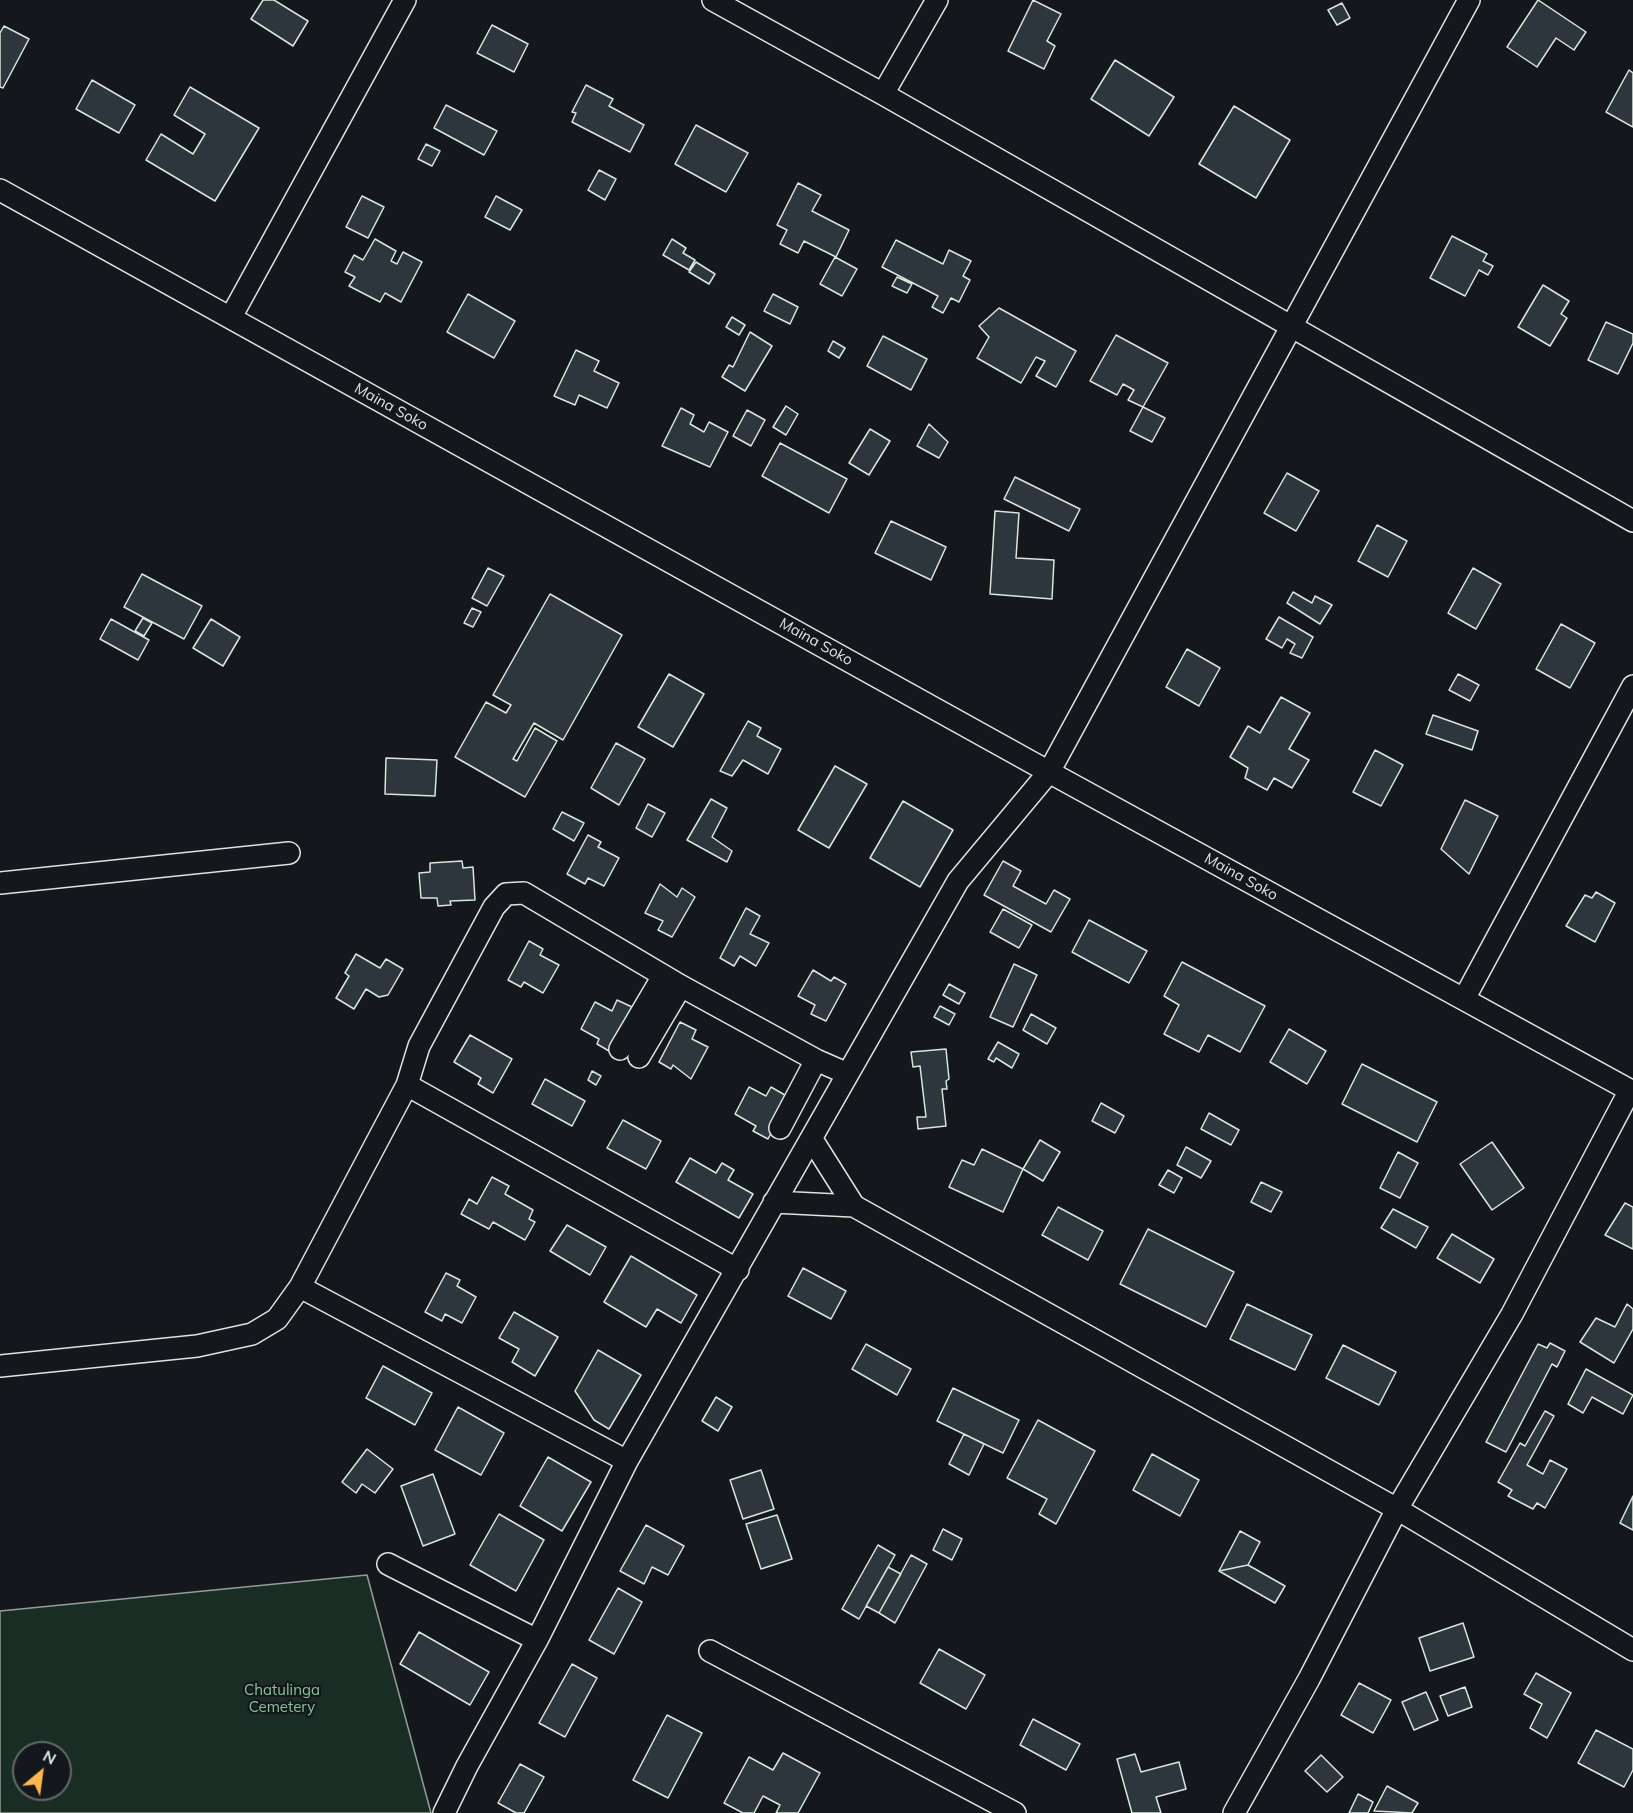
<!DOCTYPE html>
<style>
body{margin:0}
#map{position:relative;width:1633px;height:1813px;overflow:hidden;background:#14181c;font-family:Mulish,sans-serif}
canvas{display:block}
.north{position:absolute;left:12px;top:1741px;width:60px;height:60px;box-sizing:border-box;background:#14181c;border:2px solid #626a69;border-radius:50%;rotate:29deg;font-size:16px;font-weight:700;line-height:24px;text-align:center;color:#d8e6dc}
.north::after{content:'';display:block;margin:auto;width:21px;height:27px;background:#ffb74d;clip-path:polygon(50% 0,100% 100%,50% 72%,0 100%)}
</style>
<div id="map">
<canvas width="1633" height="1813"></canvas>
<div class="north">N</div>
</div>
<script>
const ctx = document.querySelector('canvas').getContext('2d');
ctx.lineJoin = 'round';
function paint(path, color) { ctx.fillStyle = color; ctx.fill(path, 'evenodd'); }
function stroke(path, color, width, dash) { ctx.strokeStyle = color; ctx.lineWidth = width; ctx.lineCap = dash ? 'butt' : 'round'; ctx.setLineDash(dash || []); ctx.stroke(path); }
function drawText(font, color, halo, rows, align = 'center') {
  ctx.font = font + ' Mulish,sans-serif'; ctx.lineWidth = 4.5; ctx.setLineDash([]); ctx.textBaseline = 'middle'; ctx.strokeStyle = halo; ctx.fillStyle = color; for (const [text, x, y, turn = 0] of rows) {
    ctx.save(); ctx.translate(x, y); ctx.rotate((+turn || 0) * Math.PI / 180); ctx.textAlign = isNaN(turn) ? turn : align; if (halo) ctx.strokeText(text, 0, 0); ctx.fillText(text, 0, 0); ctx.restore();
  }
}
const green = new Path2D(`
 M367,1575L431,1813H0V1611ZM24,1753H60V1789H24Z`);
paint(green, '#1a2d24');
stroke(green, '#939e99', 1.5);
const building = new Path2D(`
 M263,0H274L308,21L293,46L251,19Z
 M1033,0L1061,14L1047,41L1055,46L1044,69L1008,51Z
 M1538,0L1586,32L1574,50L1556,38L1537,67L1507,47Z
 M1342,3L1350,18L1337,25L1328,10Z
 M492,25L528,44L514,72L477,53Z
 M4,26L29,39L3,88L0,87V33Z
 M1115,60L1174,97L1149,136L1091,99Z
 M1629,70L1633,73V127L1606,112Z
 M92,80L135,105L119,133L76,109Z
 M586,85L613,99L609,106L644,125L630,152L572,122L576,113L572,112Z
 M190,87L259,128L215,201L146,160L161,134L193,154L205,134L174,115Z
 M446,105L497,131L484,155L434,128Z
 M1234,106L1290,140L1256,198L1199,164Z
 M696,125L748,153L726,192L675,164Z
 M426,144L440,151L432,166L418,159Z
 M599,170L616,179L605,200L588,190Z
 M798,183L821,195L812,211L849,230L836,257L804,241L798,253L780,244L787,230L777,225Z
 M362,196L384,207L368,238L346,227Z
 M496,196L522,210L510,230L485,217Z
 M1452,236L1487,254L1483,261L1493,266L1488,275L1479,270L1465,296L1430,278Z
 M375,239L396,251L391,261L397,264L403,252L422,262L401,302L385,293L380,302L349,286L355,277L345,272L354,255L363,260Z
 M672,239L686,248L683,253L695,260L689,270L663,255Z
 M896,240L943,264L949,250L971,261L963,276L970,280L959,302L951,298L943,313L932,307L938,296L882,267Z
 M835,257L857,269L842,296L820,284Z
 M696,262L715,274L709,284L689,272Z
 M897,277L912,284L907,293L892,286Z
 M1543,285L1569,301L1561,314L1567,318L1550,346L1518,327Z
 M468,294L515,321L494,358L447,332Z
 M773,294L798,307L790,324L764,311Z
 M999,308L1076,351L1056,387L1036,376L1045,361L1036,357L1021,383L977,358L989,337L979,326Z
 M732,317L745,325L739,335L726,327Z
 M1606,322L1633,334V343L1618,374L1588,360Z
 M750,332L772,346L745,391L722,377L729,365L733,367Z
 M1116,335L1168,363L1143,407L1128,400L1134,390L1123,384L1117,395L1090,381Z
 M883,336L927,359L911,390L867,366Z
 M833,341L845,348L839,358L828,351Z
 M576,350L599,361L594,371L619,383L607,408L579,395L575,405L554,396Z
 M786,406L798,414L786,435L773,427Z
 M1143,407L1165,418L1152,442L1130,431Z
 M681,408L694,415L690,424L704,432L709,422L728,432L710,467L662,446Z
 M747,410L765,420L751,446L733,436Z
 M929,424L948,442L939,458L917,446Z
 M870,429L890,441L869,475L849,463Z
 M780,443L847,479L829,513L762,476Z
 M1287,473L1319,491L1296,531L1264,513Z
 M1015,477L1080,509L1069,531L1004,499Z
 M995,511L1019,513L1016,558L1054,560L1052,599L990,594Z
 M891,521L946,547L931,580L875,553Z
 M1377,525L1407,541L1388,577L1358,561Z
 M488,568L504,576L487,606L472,598Z
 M1473,568L1501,584L1476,629L1448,613Z
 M142,574L202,606L184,639L124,607Z
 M1293,592L1312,603L1315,596L1332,605L1320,624L1287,603Z
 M550,594L622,635L563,740L534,723L513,759L517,761L535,728L557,741L525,797L455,757L486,702L506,713L511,705L493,695Z
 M472,608L481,612L473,627L464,623Z
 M1279,617L1313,637L1302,658L1290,653L1295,644L1287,639L1282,648L1266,639Z
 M143,618L152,623L144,636L135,631Z
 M111,619L149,640L138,660L100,639Z
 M211,619L240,637L223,666L193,648Z
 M1561,624L1595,643L1570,688L1536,669Z
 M1187,649L1220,668L1199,706L1166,687Z
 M669,674L704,694L673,747L638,727Z
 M1458,674L1479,685L1470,701L1449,690Z
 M1281,697L1310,713L1289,749L1309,760L1292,788L1274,778L1267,790L1245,778L1248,768L1230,757L1248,726L1260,733Z
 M1433,715L1478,731L1472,750L1426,734Z
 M748,721L761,728L757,736L781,749L768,774L743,760L732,776L720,771Z
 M616,743L645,759L619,805L591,788Z
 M1375,750L1403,765L1381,806L1353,792Z
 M386,758L437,760L435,796L385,794Z
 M835,766L867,784L829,848L798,830Z
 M711,799L727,808L712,837L732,851L727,862L687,840Z
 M1465,800L1498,816L1469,874L1441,849Z
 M903,801L953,830L920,887L870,858Z
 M648,804L665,813L652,837L636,828Z
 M562,812L584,823L574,841L553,829Z
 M588,835L601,842L598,847L619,858L604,886L588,878L585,884L567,874Z
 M462,861L463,868L473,867L475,900L450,901L451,905L438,906L437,898H421L419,873L430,872V863Z
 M1003,861L1021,871L1013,886L1046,904L1054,890L1070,899L1051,932L984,895Z
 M660,884L677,897L682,888L695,897L672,937L658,930L663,921L645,913Z
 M1596,892L1615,903L1595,942L1566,926L1585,895L1592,898Z
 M746,908L760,916L750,934L769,943L756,966L740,956L734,966L720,958Z
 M1003,909L1032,925L1019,948L990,932Z
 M1089,920L1147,951L1129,983L1072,952Z
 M529,941L543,949L540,955L559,965L543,993L524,982L521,987L508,980Z
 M356,954L380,968L386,959L403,969L388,995L379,997L366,989L354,1009L336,998L349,976L345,973Z
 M1182,962L1265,1006L1240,1052L1208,1035L1199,1052L1164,1034L1179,1005L1164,996Z
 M1014,964L1037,975L1013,1027L990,1017Z
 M813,970L831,981L834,977L846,984L826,1021L811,1014L815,1005L798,996Z
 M949,984L965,993L959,1004L943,995Z
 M617,1000L632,1007L609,1051L597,1044L599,1039L581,1029L595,1002L612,1011Z
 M940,1006L955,1014L949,1025L934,1017Z
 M1031,1014L1056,1028L1047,1044L1023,1030Z
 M680,1022L696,1030L692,1039L708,1047L691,1079L673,1065L671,1069L659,1062Z
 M1289,1029L1326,1051L1307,1084L1270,1062Z
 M470,1035L512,1059L493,1093L478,1084L481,1078L454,1062Z
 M998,1042L1019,1054L1012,1068L996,1058L994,1062L988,1059Z
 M946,1049L949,1079L946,1081L947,1089H942L946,1126L918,1129L917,1117H926L920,1066L913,1067L911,1052Z
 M1362,1064L1437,1102L1417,1142L1342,1104Z
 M592,1071L601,1076L596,1085L588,1080Z
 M545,1079L585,1101L572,1126L532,1104Z
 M749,1087L766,1096L771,1087L790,1098L768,1139L753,1131L756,1126L735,1114Z
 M1101,1103L1124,1116L1115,1133L1092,1121Z
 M1209,1113L1239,1130L1231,1145L1201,1129Z
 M623,1120L661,1141L646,1169L607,1148Z
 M1040,1140L1060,1152L1043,1181L1023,1169Z
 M1492,1142L1524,1188L1492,1210L1460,1164Z
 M1186,1147L1211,1161L1201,1178L1177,1165Z
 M982,1149L1023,1169L1003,1212L949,1187L962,1160L974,1165Z
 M1398,1152L1418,1163L1400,1198L1380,1188Z
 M690,1158L716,1173L722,1163L734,1170L728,1180L753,1194L739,1218L676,1182Z
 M1168,1170L1182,1178L1174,1193L1159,1185Z
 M492,1177L509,1186L505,1194L533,1210L529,1219L535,1222L525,1240L493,1222L489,1229L461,1214L469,1199L477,1204Z
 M1261,1182L1282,1192L1271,1212L1251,1202Z
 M1625,1203L1633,1207V1249L1605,1235Z
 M1058,1207L1103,1231L1088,1260L1042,1235Z
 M1393,1209L1428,1227L1416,1248L1381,1228Z
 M567,1225L606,1247L590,1275L550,1251Z
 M1148,1229L1234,1272L1206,1327L1120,1284Z
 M1452,1234L1494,1259L1480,1283L1437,1258Z
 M631,1256L697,1295L681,1323L657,1309L646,1327L604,1302Z
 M803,1268L846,1291L831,1319L788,1296Z
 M446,1273L460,1280L457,1286L476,1297L462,1323L445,1314L442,1321L425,1312Z
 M1247,1304L1312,1335L1295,1370L1230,1339Z
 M1627,1304L1633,1309V1329L1614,1363L1580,1342L1596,1318L1615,1327Z
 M514,1312L558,1337L535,1376L512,1362L519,1349L499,1338Z
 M1550,1343L1565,1351L1557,1367L1552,1364L1506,1452L1486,1442L1538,1344L1547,1348Z
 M866,1344L911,1369L897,1395L852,1369Z
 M1343,1345L1396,1372L1379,1405L1326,1378Z
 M598,1350L641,1375L609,1429L594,1420L575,1391Z
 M383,1366L432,1393L415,1425L366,1398Z
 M1586,1369L1633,1395L1623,1414L1592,1397L1583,1413L1568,1404Z
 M953,1388L1019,1420L1003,1453L937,1421Z
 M716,1397L732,1407L718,1431L702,1421Z
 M458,1407L504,1433L481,1475L435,1450Z
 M1545,1411L1554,1416L1527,1465L1543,1474L1550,1460L1567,1469L1545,1508L1537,1503L1533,1509L1508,1496L1512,1490L1498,1482L1520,1443L1525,1446Z
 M1038,1420L1095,1451L1056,1524L1039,1514L1047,1499L1007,1478Z
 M964,1434L984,1444L969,1475L949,1464Z
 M367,1449L393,1469L375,1493L362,1484L356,1493L342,1482Z
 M1152,1454L1199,1480L1180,1516L1133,1490Z
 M548,1457L591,1482L562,1531L520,1506Z
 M761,1470L774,1509L743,1519L730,1480Z
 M433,1474L455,1534L423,1546L401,1486Z
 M1633,1496V1530L1620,1523Z
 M499,1514L544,1540L516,1591L470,1565Z
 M777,1515L792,1559L761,1569L746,1524Z
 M646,1525L684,1546L668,1575L652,1567L644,1584L620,1571Z
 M943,1529L962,1539L952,1560L933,1550Z
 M1240,1531L1260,1542L1248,1565L1219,1571Z
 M878,1545L895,1555L859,1619L842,1609Z
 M911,1555L927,1564L895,1623L879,1613Z
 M1248,1565L1285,1586L1275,1603L1219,1571Z
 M888,1567L901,1574L879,1613L866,1606Z
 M618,1588L642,1602L614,1654L589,1640Z
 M1463,1623L1474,1657L1430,1671L1419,1638Z
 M419,1632L489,1672L470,1705L400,1664Z
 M939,1649L985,1675L966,1709L920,1683Z
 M572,1664L597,1678L565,1737L539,1723Z
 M1536,1673L1571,1693L1547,1738L1530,1728L1542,1704L1524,1694Z
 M1359,1683L1391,1700L1373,1733L1341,1715Z
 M1465,1687L1472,1707L1448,1716L1440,1696Z
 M1426,1692L1438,1720L1414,1730L1402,1702Z
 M667,1715L702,1733L668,1798L633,1780Z
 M1033,1719L1080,1744L1066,1770L1020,1745Z
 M1596,1730L1633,1749V1770L1624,1787L1578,1763Z
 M783,1753L820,1773L798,1813H776L780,1805L763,1796L754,1813H743L724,1803L749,1757L773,1770Z
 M1135,1754L1141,1772L1179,1762L1186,1789L1156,1797L1161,1813H1132L1117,1759Z
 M1321,1755L1343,1777L1327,1792L1305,1771Z
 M520,1764L544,1777L524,1813H516L498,1803Z
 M1387,1786L1418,1803L1412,1813L1374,1811Z
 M1358,1794L1373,1802L1368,1813H1349Z`);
paint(building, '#2c363c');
stroke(building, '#d8e6dc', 1.5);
const minor = new Path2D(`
 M713,0L883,94L1633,521
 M883,94L937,0
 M0,190L1049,772L1633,1092
 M231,317L405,0
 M0,883L289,853
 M1464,999L1633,686
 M620,1049L663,976
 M639,1057L681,986
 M407,1085L738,1270
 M780,1128L816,1060
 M813,1141L854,1206
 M774,1202L854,1206L1397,1509L1633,1650
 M300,1287L627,1461
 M0,1366L197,1346L252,1334L277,1319L300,1287L407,1085L419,1046L494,907L506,894L524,893L681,986L816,1060L848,1074
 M388,1564L537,1640
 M710,1651L1015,1813
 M444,1813L467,1766L537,1640L627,1461L958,881L1049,772L1469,0
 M1234,1813L1309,1679L1397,1509L1512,1314L1630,1090`);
stroke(minor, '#d8e6dc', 24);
stroke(minor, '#14181c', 21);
drawText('15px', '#d8e6dc', '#14181c', [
 ["Maina Soko",391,407,29],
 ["Maina Soko",816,642,29],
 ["Maina Soko",1241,877,29]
]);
drawText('15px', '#8ac095', '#14181c', [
 ["Chatulinga",282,1690],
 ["Cemetery",282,1707]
]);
</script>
